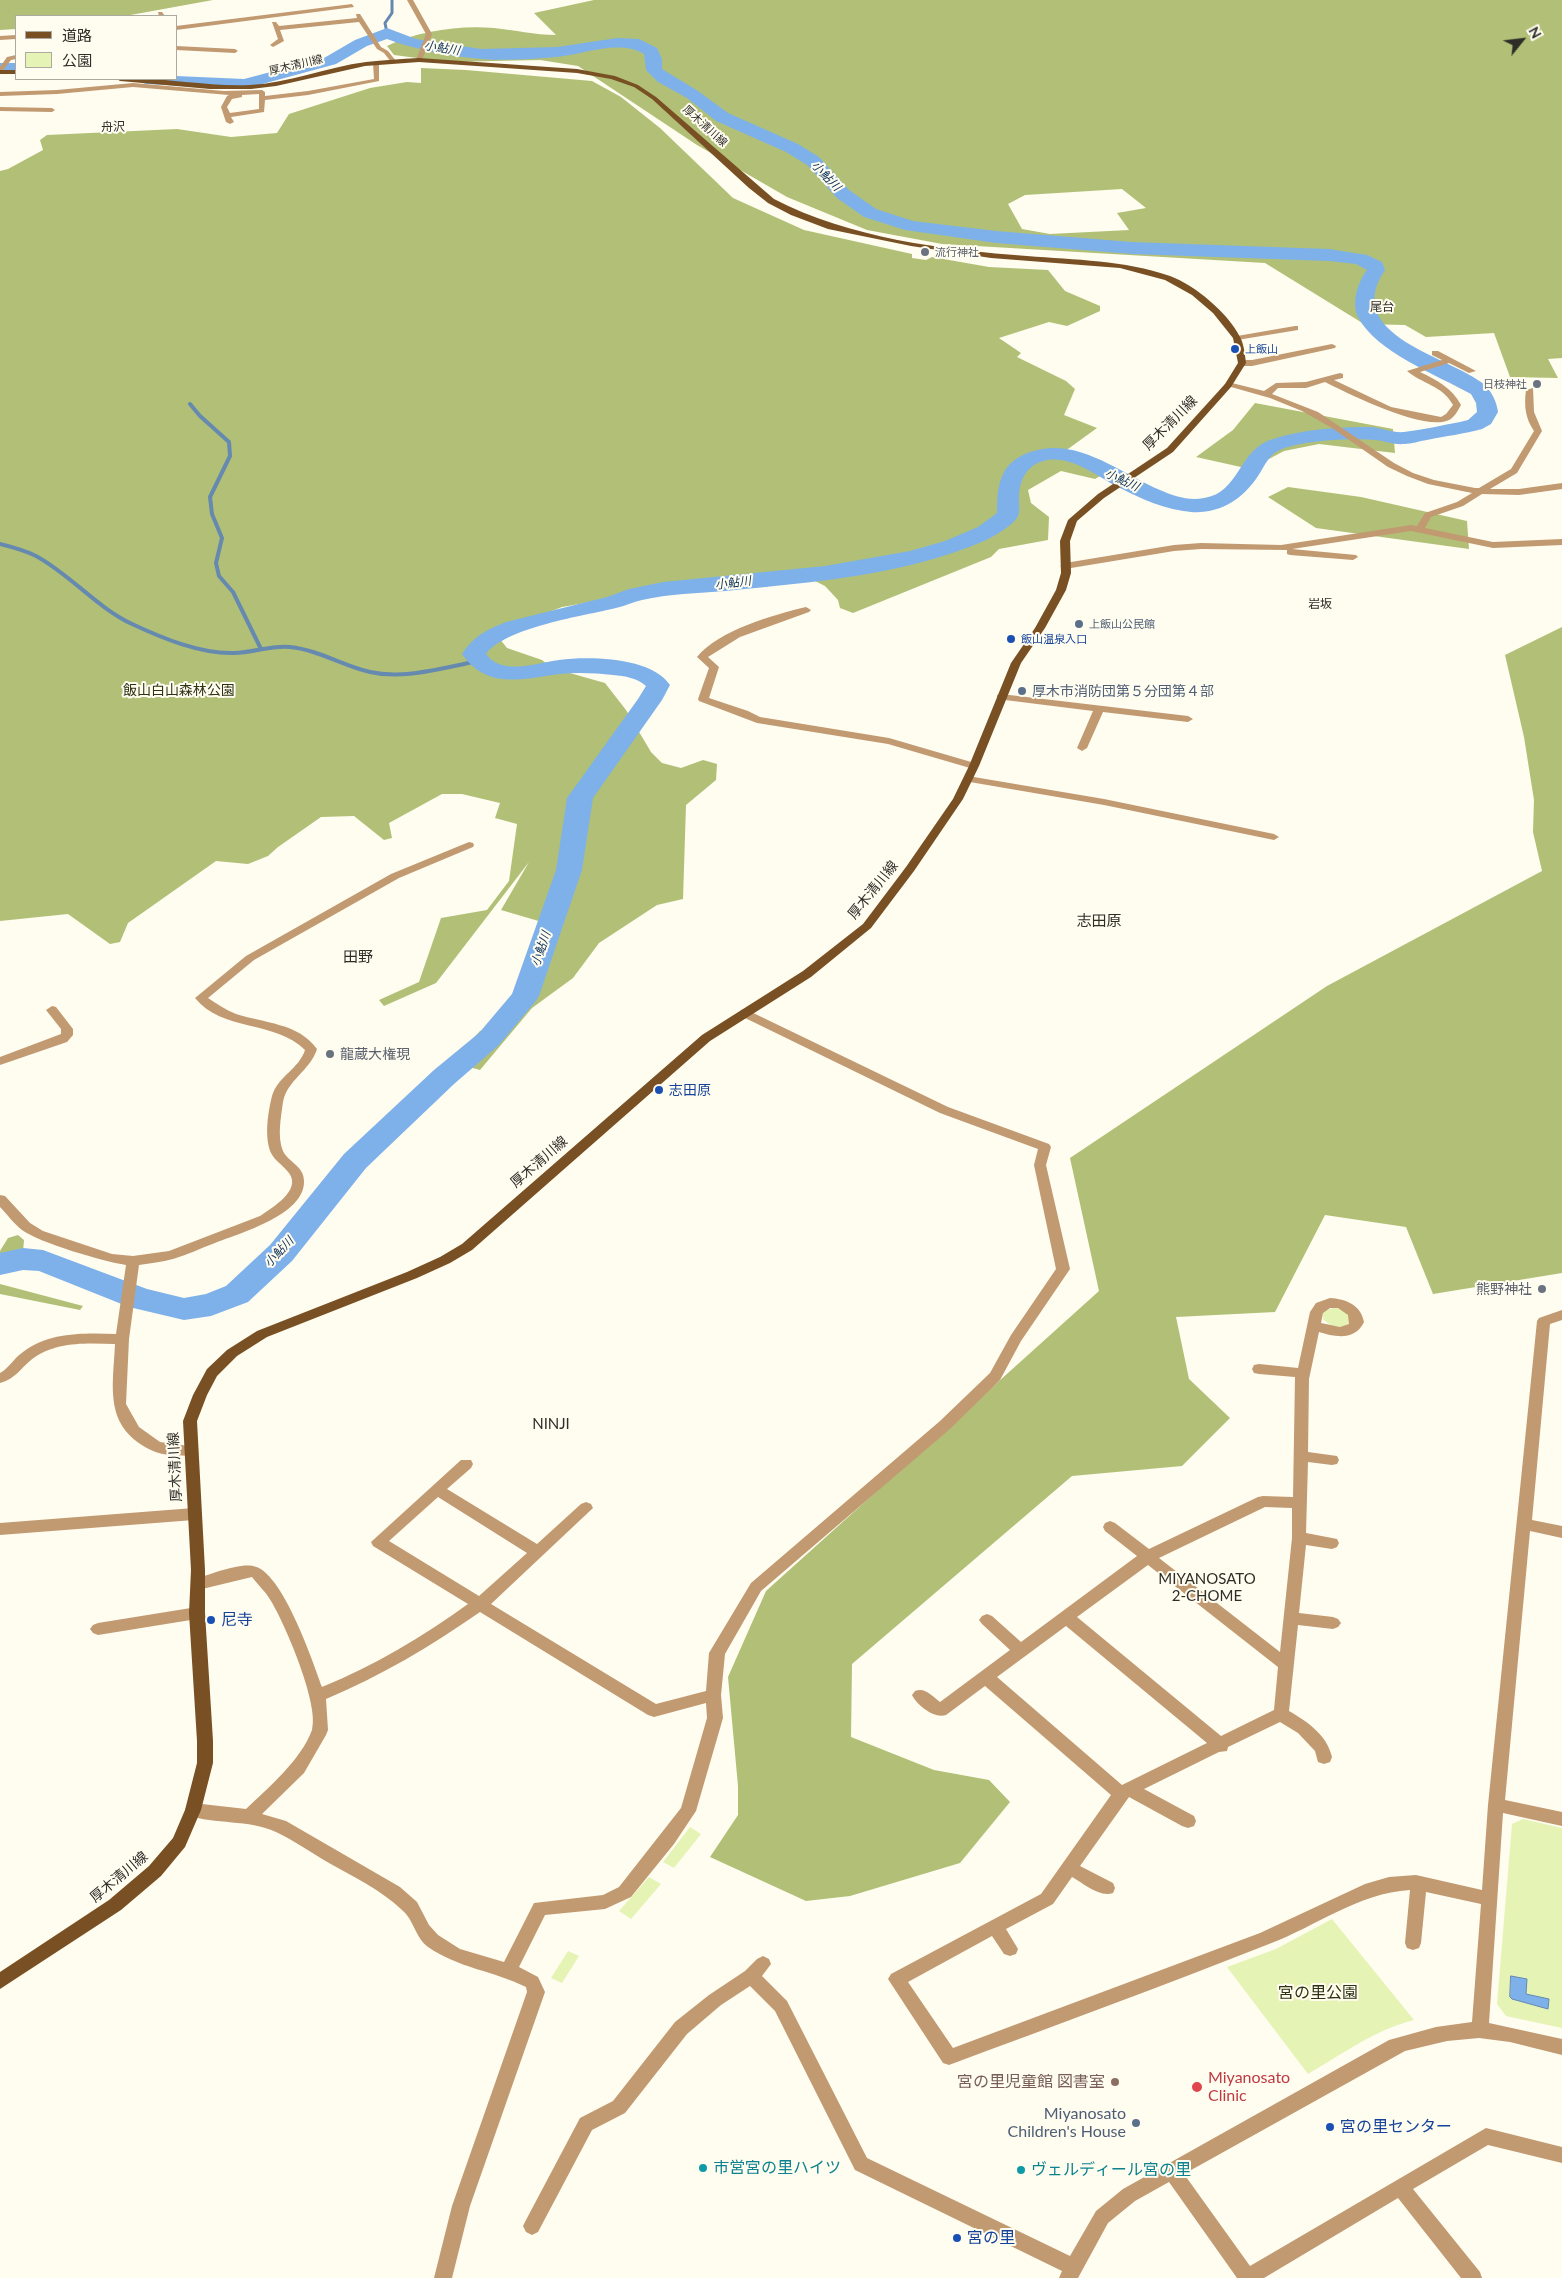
<!DOCTYPE html>
<meta charset="utf-8">
<style>
body{margin:0}
#map{position:relative;width:1562px;height:2278px;overflow:hidden;background:#fffcf0;font-family:Lato,"Noto Sans JP",sans-serif}
canvas{display:block}
.legend{position:absolute;left:15px;top:15px;width:162px;height:65px;box-sizing:border-box;background:#fffcf0;border:1px solid #aca9a0;margin:0;padding:6px 9px;list-style:none;font-size:15px;color:#2f2d28}
.legend li{display:flex;align-items:center;gap:10px;height:25px}
.legend b{width:25px;border:1px solid #aca9a0}
.north{position:absolute;left:1497px;top:15px;width:50px;height:50px;-webkit-text-stroke:4px #fffcf0;paint-order:stroke;rotate:61deg;font-size:14px;font-weight:700;line-height:20px;text-align:center;color:#2f2d28}
.north::after{content:'';display:block;margin:auto;width:18px;height:22px;background:#2f2d28;clip-path:polygon(50% 0,100% 100%,50% 72%,0 100%)}
</style>
<div id="map">
<canvas width="1562" height="2278"></canvas>
<ul class="legend">
<li><b style="height:6px;background:#795023"></b>道路</li>
<li><b style="height:14px;background:#e5f3b5"></b>公園</li>
</ul>
<div class="north">N</div>
</div>
<script>
const ctx = document.querySelector('canvas').getContext('2d');
ctx.lineJoin = 'round';
function paint(path, color) { ctx.fillStyle = color; ctx.fill(path, 'evenodd'); }
function stroke(path, color, width, dash) { ctx.strokeStyle = color; ctx.lineWidth = width; ctx.lineCap = dash ? 'butt' : 'round'; ctx.setLineDash(dash || []); ctx.stroke(path); }
function drawText(font, color, halo, rows, align = 'center') {
  ctx.font = font + ' Lato,"Noto Sans JP",sans-serif'; ctx.lineWidth = 4; ctx.setLineDash([]); ctx.textBaseline = 'middle'; ctx.strokeStyle = halo; ctx.fillStyle = color; for (const [text, x, y, turn = 0] of rows) {
    ctx.save(); ctx.translate(x, y); ctx.rotate((+turn || 0) * Math.PI / 180); ctx.textAlign = isNaN(turn) ? turn : align; if (halo) ctx.strokeText(text, 0, 0); ctx.fillText(text, 0, 0); ctx.restore();
  }
}
paint(new Path2D(`
 M1337,1307L1349,1313L1350,1323C1340,1330 1331,1327 1323,1319V1311Z
 M1523,1819L1562,1828V2028L1506,2016L1497,2004L1512,1824Z
 M690,1827L701,1834L674,1868L663,1862Z
 M649,1877L661,1884L631,1919L619,1911Z
 M1332,1919L1414,2020C1376,2029 1341,2055 1308,2074L1227,1967L1276,1949Z
 M568,1951L579,1956L562,1983L551,1978Z`), '#e5f3b5');
paint(new Path2D(`
 M0,0H213L125,16H16V29L0,30Z
 M594,0H1562V358L1548,359L1558,378L1510,377L1494,333L1426,337L1405,325L1364,324L1265,263L942,244L867,230L787,197L697,145L578,66L540,60L448,62L394,55L387,46C418,31 459,25 494,28C515,30 534,35 556,35L534,13ZM1122,189L1146,208L1117,213L1129,230L1050,234L1022,229L1008,204L1025,195Z
 M421,68L466,70L592,81L621,97L660,128L733,198L804,230L912,254V258L926,260L932,257L989,267L1048,270L1065,291L1100,306V311L1067,326L1049,322L999,338L1021,353L1017,357L1066,381L1075,389L1064,415L1097,428L1061,454L1105,473L1095,479L1061,471L1028,490L1031,503L1049,517L1048,540L999,549L991,557L853,613L840,608L838,600L825,586L809,578L753,585L723,581L678,587L562,607L526,621L499,638L507,648L542,660L552,668L605,683L626,710L651,752L662,763L681,768L703,760L717,764L716,780L686,805L683,899L657,905L599,943L573,978L532,1008L480,1070L451,1062L480,1031L501,1023L559,920L542,922L501,910L529,862L436,983L384,1006L379,1000L419,982L441,918L487,910L509,881L517,824L495,818L500,803L462,794H442L389,823L392,838L384,840L354,816L321,817L278,847L268,856L248,864L216,861L128,923L120,942L110,944L68,914L0,921V171L8,169L43,150L40,140L47,135L177,129L231,137L277,133L289,114L370,88L407,82L421,83Z
 M1255,403L1393,429L1395,453L1319,444L1284,451L1250,469L1196,457L1233,430Z
 M1288,487L1361,497L1467,521L1469,549L1316,528L1268,497Z
 M1562,627V1273L1433,1294L1406,1227L1325,1215L1275,1312L1176,1317L1189,1379L1230,1418L1182,1466L1072,1476L852,1664L851,1737L934,1770L989,1780L1010,1802L960,1863L850,1896L806,1901L710,1857L738,1815V1786L728,1677L766,1591L1099,1291L1070,1158L1327,986L1542,871L1533,832L1534,800L1524,737L1505,655Z
 M18,1235L24,1240L23,1252L0,1263V1251L8,1238Z
 M0,1284L83,1306L80,1310L0,1294Z`), '#b1c076');
const water = new Path2D(`
 M1511,1976L1527,1979L1526,1994L1549,1999L1548,2009L1512,1999L1510,1997Z`);
paint(water, '#7eb1ea');
stroke(water, '#6689b0', 1);
stroke(new Path2D(`
 M387,33L385,23L392,13V0`), '#6689b0', 3);
stroke(new Path2D(`
 M190,404L200,416L229,442L230,456L210,497L212,514L222,538L216,563L219,576L233,592L261,649
 M0,544C12,547 24,550 36,556C71,575 96,607 132,624C162,638 200,654 234,653C253,653 271,645 290,647C319,650 343,666 370,672C405,680 445,667 479,661`), '#6689b0', 4);
paint(new Path2D(`
 M387,28L416,39L481,49L557,47L617,38L639,39L657,48L662,59V69L698,91L728,113L798,144L819,157L849,190L876,209L913,221L996,231L1132,242L1329,249L1367,255L1382,262L1385,270C1340,336 1450,356 1485,385C1492,392 1497,403 1498,412L1491,424L1482,429C1464,434 1446,436 1427,440C1419,441 1412,444 1404,444C1394,445 1385,441 1376,440C1350,438 1307,440 1282,449C1268,455 1266,464 1258,476C1243,499 1220,514 1191,512C1167,510 1141,499 1120,488C1098,477 1073,456 1047,460C1027,464 1019,480 1019,498C1019,504 1020,512 1018,516C1014,525 993,537 984,541C903,576 812,582 726,591C698,593 669,594 642,600C633,602 625,606 616,608C584,616 506,627 486,654C490,659 495,663 502,665C519,670 542,662 559,660C590,656 651,657 670,685L662,700L593,798L582,870L539,996L535,1002L499,1045L454,1084L366,1168L292,1261L248,1302L211,1316L184,1320L129,1307L39,1271L23,1270L0,1275V1253L23,1248L43,1250L147,1289L184,1298L206,1294L226,1286L270,1245L344,1154L434,1070L479,1033L512,994L556,870L567,798L638,699L646,686C637,678 625,676 613,675C596,673 577,672 560,674C522,679 487,690 462,654C475,635 486,630 506,622L607,597L629,589L663,582L825,566L910,551L945,541L978,527L997,513C997,489 999,466 1023,455C1072,432 1116,471 1160,490C1174,496 1188,501 1204,498C1240,493 1238,449 1273,439C1304,429 1338,427 1371,427C1382,428 1393,433 1404,432C1422,430 1443,425 1460,422L1468,420L1477,412L1476,403L1471,394C1437,375 1376,352 1358,317C1351,302 1358,282 1367,270L1356,264L1329,261L1132,254L996,243L905,230L864,217L837,198L807,165L786,152L716,121L687,98L658,82L646,70L644,54C620,39 584,54 557,57C533,59 505,61 481,59C449,56 416,50 387,39L367,46L336,64L244,89L146,84L140,82L138,79H176V76L244,79L324,58L355,40Z
 M0,63H16V73H0Z`), '#7eb1ea');
paint(new Path2D(`
 M407,0H413L432,34L422,60L419,62L416,60L426,34Z
 M352,4L354,7L176,30V26Z
 M158,12H162L165,16H159Z
 M356,14H360L381,47L388,51L396,61L395,62H391L384,53L377,49L359,22L280,30L284,41L273,47L270,45L278,39L272,22H276L279,26L357,18Z
 M16,35V39L0,40V36Z
 M176,46L235,49L238,51L235,53L176,50Z
 M16,55V59L11,60L0,74V67L7,57Z
 M376,61L379,63V81L308,95L265,100L264,112L231,117L234,122L230,124L226,122L221,107L227,96L229,95L133,87L57,94L0,96V92L57,90L133,83L224,91L262,90L265,92V96L308,91L374,79L373,63ZM259,94V109L230,113L227,107L232,99L242,97V95Z
 M0,107L52,108L55,110L52,112L0,111Z
 M1295,326H1298V330L1237,340L1233,338L1237,336Z
 M1332,344L1336,346L1335,348L1252,366H1242L1238,363L1242,360H1252Z
 M1432,351H1438L1476,371L1469,373L1449,363L1420,372C1437,380 1452,388 1461,405C1458,410 1455,417 1449,420C1425,432 1349,394 1325,382L1306,388H1278L1272,394L1318,412L1394,463L1413,473L1434,480L1475,488H1479L1511,469L1534,431C1525,418 1524,405 1526,390L1533,388L1534,412L1542,431L1517,473L1490,489H1519L1562,483V489L1519,495L1482,494L1463,506L1431,517L1425,528L1493,542L1562,539V545L1493,548L1411,531L1292,549L1356,555L1358,557L1353,560L1290,555L1287,554V550L1201,549L1174,551L1065,569L1060,566L1065,563L1174,545L1201,543L1281,545L1411,525L1417,526L1425,513L1457,502L1472,493L1428,484L1407,476L1388,467L1332,428L1302,411L1270,398L1224,385L1228,382L1264,391L1276,383L1306,382L1340,373L1343,374V378L1334,380L1391,407L1441,417L1446,414L1453,405C1442,385 1422,384 1407,371L1442,360L1432,355Z
 M806,607L811,610L809,612L740,637L708,657L719,667L709,698L748,711L760,717L889,738L978,764V768H970L888,744L757,723L699,701L698,699L709,668L697,657C719,630 773,615 806,607Z
 M1001,694L1188,716L1193,719L1188,722L1103,712L1087,748L1082,751L1077,748L1093,711L997,699V695Z
 M968,776L1104,799L1274,834L1279,837L1274,840L1104,805L964,781V777Z
 M469,842L473,843L474,845L473,847L399,878L254,960L208,998C217,1004 226,1010 236,1014C263,1023 299,1023 317,1049C310,1071 287,1080 283,1102C281,1117 277,1137 283,1151C288,1162 304,1166 304,1181C305,1215 240,1233 215,1243C201,1248 187,1255 173,1259C162,1262 150,1263 139,1265L129,1339L126,1404L139,1427L160,1442L196,1447L198,1451L196,1455L191,1456C179,1455 163,1456 153,1451C103,1428 113,1388 115,1344C86,1343 55,1341 31,1360C20,1369 15,1379 0,1383V1373C9,1368 14,1358 23,1352C49,1332 84,1333 116,1334L126,1265C102,1261 40,1243 22,1230C14,1224 7,1214 0,1207V1195L5,1196L30,1223L43,1231L112,1254L133,1256L169,1251L260,1216C272,1208 302,1190 289,1173C283,1165 275,1161 271,1153C264,1137 268,1112 272,1096C278,1076 299,1069 305,1050C275,1020 222,1032 195,998L246,956L391,874Z
 M52,1006L56,1007L73,1029V1035L67,1042L0,1065V1057L61,1034V1029L46,1010Z
 M745,1009L948,1107L1049,1144L1051,1147L1046,1165L1070,1269L1021,1341L1000,1380L950,1429L761,1591L725,1654L721,1695L723,1718L696,1811L674,1844L631,1897L605,1909L545,1915L519,1967L538,1977L545,1992L470,2206L452,2278H434L452,2206L527,1992L526,1987C494,1971 458,1968 428,1947C415,1937 414,1920 402,1910C381,1890 354,1877 329,1863C312,1853 295,1841 276,1832C248,1819 216,1825 187,1815L185,1810L187,1805L193,1803L246,1809C268,1788 301,1760 312,1730C320,1705 285,1624 271,1601C266,1592 258,1585 252,1577L198,1590L193,1588L191,1584L193,1580C208,1575 238,1563 253,1566C282,1570 313,1662 322,1687C374,1666 422,1637 468,1604L373,1546L371,1542L461,1460H471L473,1464L471,1468L447,1489L537,1544L581,1504L586,1502L591,1504L593,1508L491,1604L656,1704L706,1691L709,1653L751,1583L940,1421L990,1373L1011,1335L1056,1269L1034,1165L1038,1149L940,1113L741,1016L739,1013L741,1010ZM438,1497L527,1553L479,1596L389,1541ZM480,1612L648,1715L654,1717L706,1703L707,1718L681,1808L619,1887L603,1895L534,1903L504,1962L460,1949L438,1935L429,1925L417,1902L400,1887L286,1821L262,1814L304,1773L326,1735L328,1730L326,1699C381,1676 431,1646 480,1612Z
 M1330,1298C1346,1299 1361,1305 1364,1322C1355,1341 1335,1337 1319,1332L1309,1379L1308,1452L1337,1456L1339,1460L1337,1464L1332,1465L1308,1462L1306,1533L1337,1539L1339,1543L1337,1547L1332,1549L1306,1545L1299,1613L1333,1617L1338,1619L1341,1623L1338,1627L1333,1629L1298,1625L1289,1711C1308,1722 1327,1735 1332,1757L1330,1762L1324,1764L1318,1762L1315,1751L1298,1733L1280,1722L1228,1747L1227,1751L1219,1752L1144,1789L1194,1816L1196,1821L1194,1826L1188,1828L1182,1826L1129,1797L1080,1866L1113,1883L1115,1888L1113,1893C1100,1898 1083,1883 1072,1877L1053,1904L1006,1929L1018,1949L1016,1954L1010,1956L1004,1954L992,1936L908,1982L953,2048L1260,1933L1365,1884L1389,1877L1416,1875L1482,1890L1488,1805L1537,1321L1539,1318L1562,1310V1320L1550,1324L1532,1520L1562,1526V1538L1530,1531L1505,1800L1562,1812V1826L1503,1813L1489,2023L1562,2039V2055L1510,2042L1479,2038L1447,2041L1405,2051L1184,2174L1250,2266L1486,2128L1562,2147V2163L1488,2145L1413,2189L1480,2272L1482,2278H1461L1398,2198L1264,2278H1237L1169,2182L1135,2201L1108,2223L1078,2278H1059L1062,2271L855,2170L775,2011L750,1986L721,2005L687,2034L625,2113L592,2130L538,2232L532,2235L526,2232L523,2226L526,2220L580,2118L613,2101L675,2022L709,1995L745,1971L757,1959L763,1956L769,1959L771,1964L762,1976L787,2001L867,2158L1070,2256L1096,2211L1123,2189L1389,2040L1436,2027L1472,2022L1481,1904L1426,1892L1421,1943L1419,1948L1413,1950L1407,1948L1405,1943L1410,1890C1358,1893 1317,1926 1269,1944C1163,1986 1056,2025 949,2065L943,2063L888,1979L891,1974L1041,1894L1111,1795L985,1686L946,1715C934,1719 917,1705 912,1695L915,1691C925,1687 932,1696 940,1702L1010,1650L982,1624L979,1620L982,1616L987,1614L992,1616L1021,1642L1137,1556L1105,1531L1103,1527L1105,1523L1110,1521L1115,1523L1149,1549L1258,1497L1263,1496L1293,1497L1295,1377L1259,1374L1254,1373L1252,1369L1254,1365L1259,1364L1298,1368L1310,1312L1316,1303ZM1330,1308H1338L1348,1315L1349,1324L1340,1327L1321,1323L1323,1313ZM1265,1507L1292,1508V1538L1280,1652L1159,1558ZM1148,1565L1278,1667L1274,1710L1221,1736L1077,1617ZM1066,1626L1207,1743L1122,1785L997,1677Z
 M194,1508L199,1510L201,1514L199,1518L194,1520L0,1535V1523Z
 M197,1607L202,1609L205,1613L202,1617L197,1619L98,1635L93,1633L90,1629L93,1625L98,1623Z`), '#c19a72');
paint(new Path2D(`
 M419,58L577,69L615,76L638,85L656,97L774,199C849,238 944,250 1027,256C1075,260 1124,260 1170,276C1195,285 1228,313 1240,337C1244,344 1245,355 1246,363L1231,387L1173,452L1104,498L1077,521L1070,541L1071,573L1066,590L1045,628L1021,663L979,766L963,799L914,871L871,928L811,977L710,1041L472,1250L450,1263L417,1278L267,1337L237,1356L217,1376L207,1395L197,1421L205,1570V1613L213,1741V1763L201,1810L185,1847L161,1876L121,1910L0,1989V1972L109,1900L149,1866L173,1838L185,1810L197,1763V1741L189,1613L191,1570L183,1421L193,1395L207,1369L227,1350L257,1331L407,1272L440,1257L462,1244L702,1035L803,971L863,924L906,867L953,799L969,766L1011,663L1035,628L1056,590L1061,573L1060,541L1068,520L1098,494L1167,448L1225,384L1238,363L1233,338L1213,313L1192,295L1165,280L1120,268L991,258L911,246L828,229L791,215L768,203L749,188L652,99L634,87L611,79L577,73L419,62L365,66L276,86L251,89H210L120,81L117,79C161,76 205,87 250,85C289,83 327,67 366,62C383,60 401,59 419,58Z
 M0,70H16V74H0Z`), '#795023');
for (const [x, y, r, color] of [
 [925,252,5,"#6b7280"],
 [1235,349,5,"#1a4fb4"],
 [1537,384,5,"#6b7280"],
 [1079,624,5,"#5c6f8a"],
 [1011,639,5,"#1a4fb4"],
 [1022,691,5,"#5c6f8a"],
 [330,1054,5,"#6b7280"],
 [659,1090,5,"#1a4fb4"],
 [1542,1289,5,"#6b7280"],
 [211,1620,5,"#1a4fb4"],
 [1115,2082,5,"#8d6e63"],
 [1197,2087,6,"#e0444e"],
 [1136,2123,5,"#5c6f8a"],
 [1330,2127,5,"#1a4fb4"],
 [703,2168,5,"#0f9aa8"],
 [1021,2170,5,"#0f9aa8"],
 [957,2238,5,"#1a4fb4"]
]) { const dot = new Path2D(); dot.arc(x, y, r, 0, 2 * Math.PI); ctx.fillStyle = color; ctx.fill(dot); stroke(dot, '#fffcf0', 2); }
drawText('11px', '#2f2d28', '#fffcf0', [
 ["厚木清川線",296,65,-13],
 ["厚木清川線",705,126,42]
]);
drawText('11px', '#5b616d', '#fffcf0', [
 ["流行神社",935,252],
 ["日枝神社",1527,384,"right"]
], 'left');
drawText('11px', '#164399', '#fffcf0', [
 ["上飯山",1245,349],
 ["飯山温泉入口",1021,639]
], 'left');
drawText('11px', '#4e5e75', '#fffcf0', [
 ["上飯山公民館",1089,624]
], 'left');
drawText('italic 12px', '#103459', '#fffcf0', [
 ["小鮎川",442,48,9],
 ["小鮎川",826,176,46],
 ["小鮎川",1122,480,25],
 ["小鮎川",733,583,-7],
 ["小鮎川",541,949,-71],
 ["小鮎川",279,1252,-47]
]);
drawText('12px', '#2f2d28', '#fffcf0', [
 ["舟沢",113,127],
 ["尾台",1382,307],
 ["岩坂",1320,604]
]);
drawText('14px', '#2f2d28', '#fffcf0', [
 ["厚木清川線",1170,423,-45],
 ["厚木清川線",873,890,-51],
 ["厚木清川線",539,1162,-41],
 ["厚木清川線",175,1467,-93],
 ["厚木清川線",119,1877,-40]
]);
drawText('14px', '#2d3313', '#fffcf0', [
 ["飯山白山森林公園",179,690]
]);
drawText('14px', '#4e5e75', '#fffcf0', [
 ["厚木市消防団第５分団第４部",1032,691]
], 'left');
drawText('14px', '#5b616d', '#fffcf0', [
 ["龍蔵大権現",340,1054],
 ["熊野神社",1532,1289,"right"]
], 'left');
drawText('14px', '#164399', '#fffcf0', [
 ["志田原",669,1090]
], 'left');
drawText('15px', '#2f2d28', '#fffcf0', [
 ["志田原",1099,921],
 ["田野",358,957],
 ["NINJI",551,1424],
 ["MIYANOSATO",1207,1579],
 ["2-CHOME",1207,1596]
]);
drawText('16px', '#164399', '#fffcf0', [
 ["尼寺",221,1620],
 ["宮の里センター",1340,2127],
 ["宮の里",967,2238]
], 'left');
drawText('16px', '#2d3313', '#fffcf0', [
 ["宮の里公園",1318,1993]
]);
drawText('16px', '#be3a42', '#fffcf0', [
 ["Miyanosato",1208,2078],
 ["Clinic",1208,2096]
], 'left');
drawText('16px', '#785e54', '#fffcf0', [
 ["宮の里児童館 図書室",1105,2082]
], 'right');
drawText('16px', '#4e5e75', '#fffcf0', [
 ["Miyanosato",1126,2114],
 ["Children's House",1126,2132]
], 'right');
drawText('16px', '#0d838f', '#fffcf0', [
 ["市営宮の里ハイツ",713,2168],
 ["ヴェルディール宮の里",1031,2170]
], 'left');
</script>
